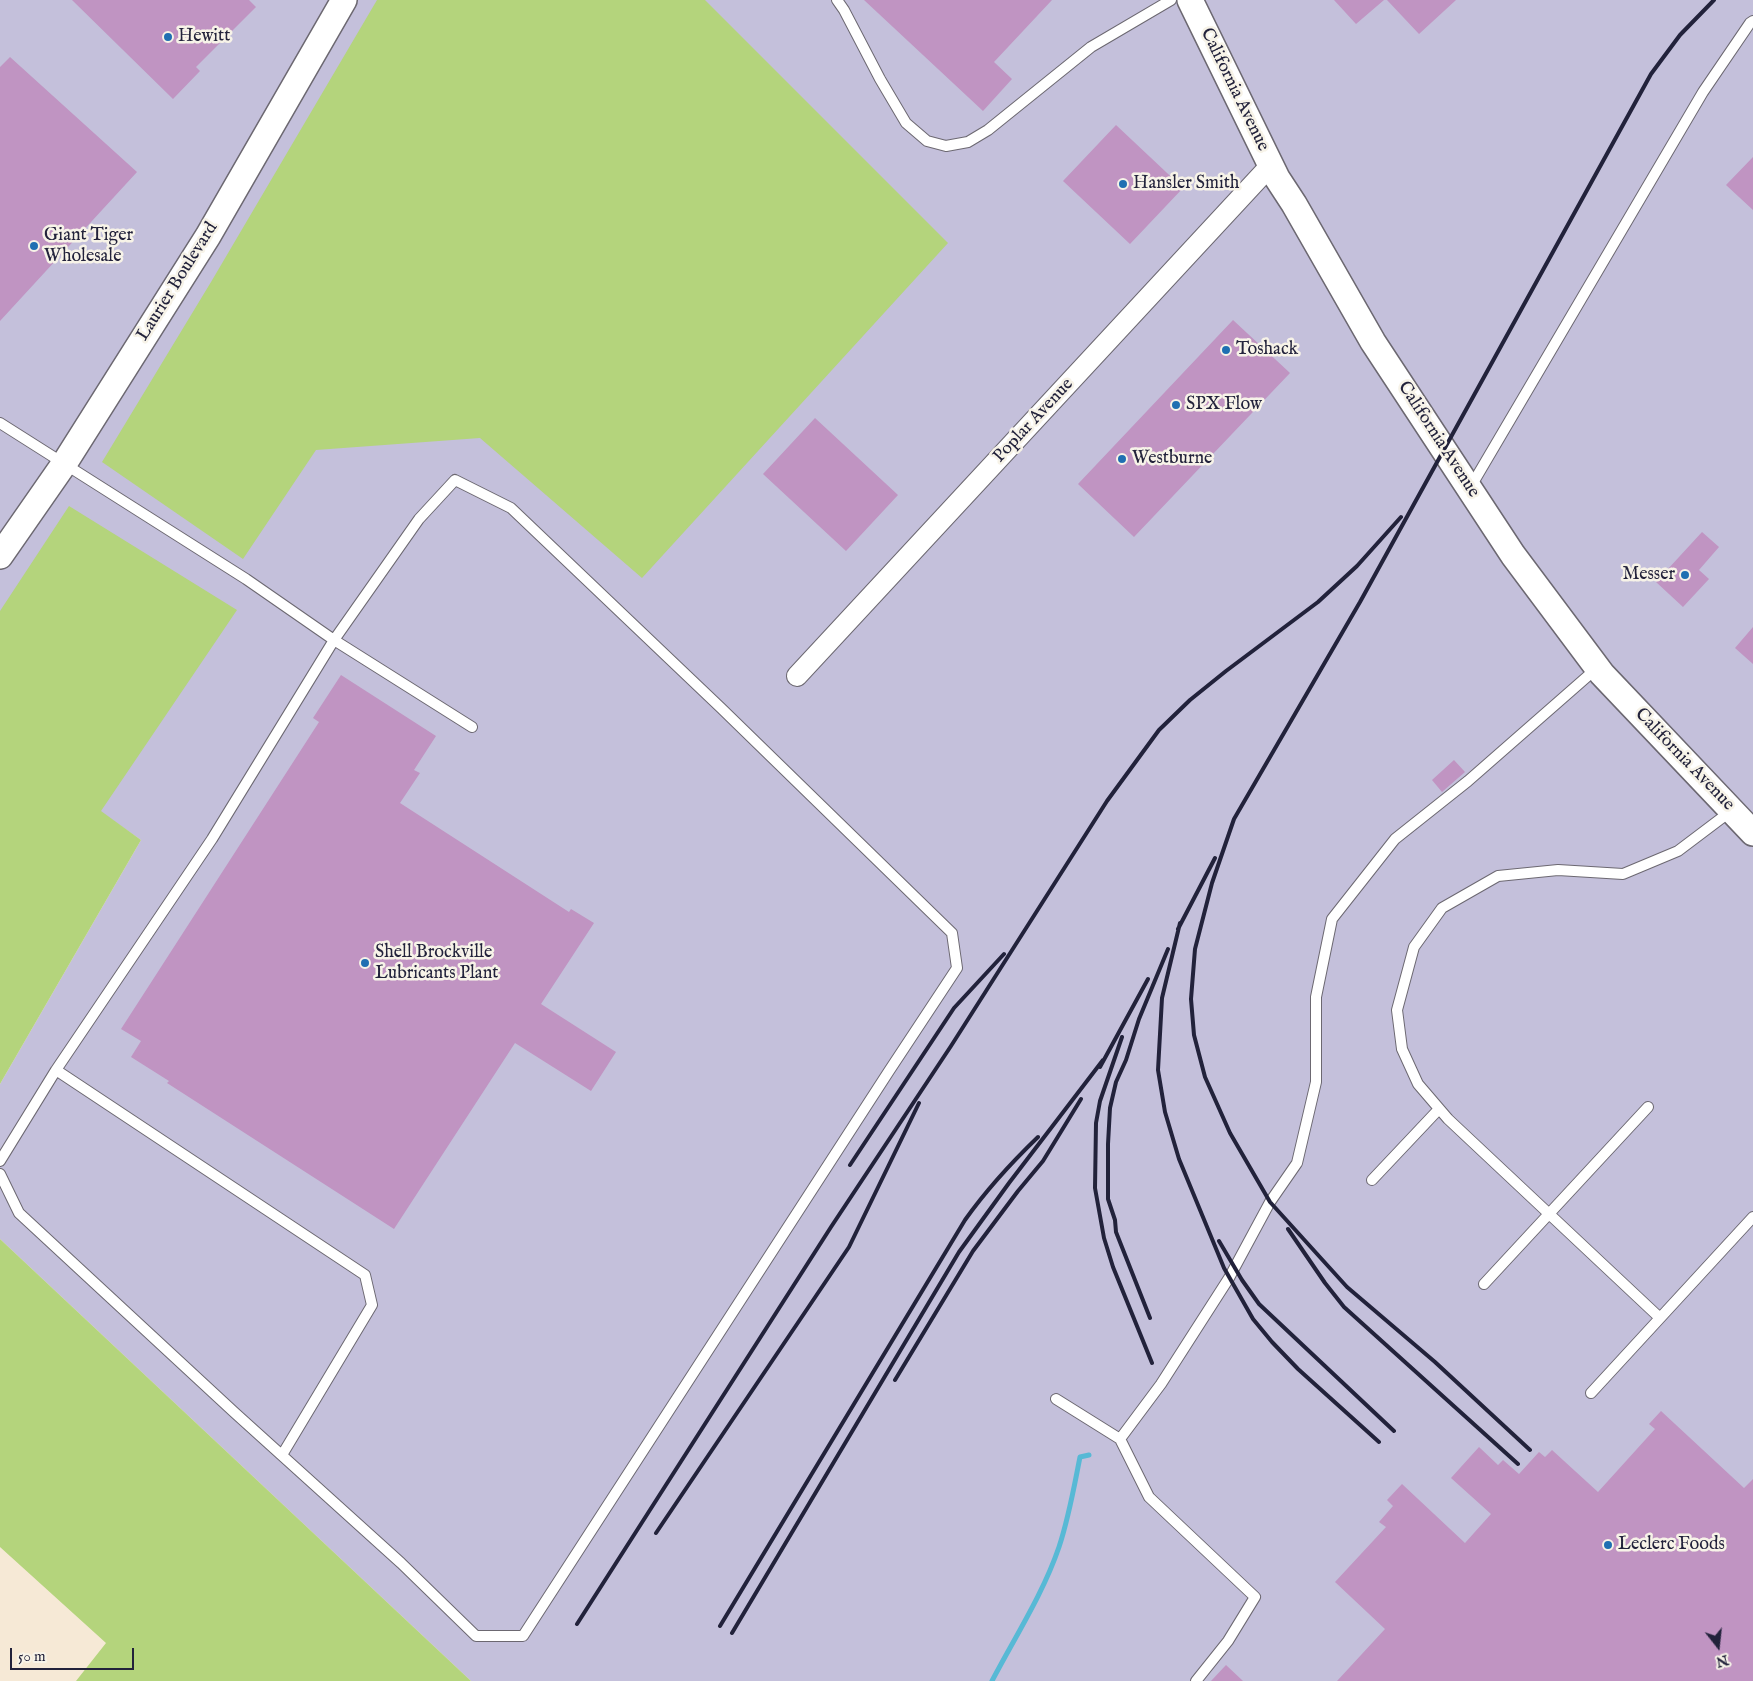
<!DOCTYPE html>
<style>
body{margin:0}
#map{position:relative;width:1753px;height:1681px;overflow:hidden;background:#f6e9d6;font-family:"IM FELL English",serif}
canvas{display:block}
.north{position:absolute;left:1693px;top:1621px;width:50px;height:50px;-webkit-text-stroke:4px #f7f3e8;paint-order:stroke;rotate:164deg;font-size:14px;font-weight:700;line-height:20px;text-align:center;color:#22223b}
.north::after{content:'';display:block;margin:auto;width:18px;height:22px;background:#22223b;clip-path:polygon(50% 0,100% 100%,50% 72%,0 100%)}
.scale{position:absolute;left:10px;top:1648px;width:124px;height:22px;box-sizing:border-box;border:2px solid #22223b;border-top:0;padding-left:6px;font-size:15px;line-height:18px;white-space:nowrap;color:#22223b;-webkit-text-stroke:4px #f7f3e8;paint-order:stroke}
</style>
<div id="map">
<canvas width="1753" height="1681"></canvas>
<div class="north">N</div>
<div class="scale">50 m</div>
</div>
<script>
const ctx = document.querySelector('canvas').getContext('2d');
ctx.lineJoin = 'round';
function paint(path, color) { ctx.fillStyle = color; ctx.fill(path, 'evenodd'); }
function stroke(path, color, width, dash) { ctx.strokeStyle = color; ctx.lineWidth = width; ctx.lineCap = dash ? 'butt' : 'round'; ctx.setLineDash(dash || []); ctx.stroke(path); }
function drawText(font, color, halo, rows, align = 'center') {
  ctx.font = font + ' "IM FELL English",serif'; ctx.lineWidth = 5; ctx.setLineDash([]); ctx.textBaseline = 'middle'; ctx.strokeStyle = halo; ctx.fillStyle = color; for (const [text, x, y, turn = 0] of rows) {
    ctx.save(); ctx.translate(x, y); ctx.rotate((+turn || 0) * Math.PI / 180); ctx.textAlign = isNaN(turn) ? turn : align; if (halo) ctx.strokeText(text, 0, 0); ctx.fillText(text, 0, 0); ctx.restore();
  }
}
paint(new Path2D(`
 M0,0H1753V1681H471L0,1239V1084L141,840L0,742Z`), '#c4c0db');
paint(new Path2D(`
 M377,0H705L948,243L642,578L480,438L316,450L243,559L102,462L211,282Z
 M69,506L237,610L101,811L141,840L0,1084V611Z
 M0,1239L471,1681H76L106,1643L0,1547Z`), '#b4d47c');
stroke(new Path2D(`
 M992,1681C1015,1637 1043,1594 1059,1547C1069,1517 1074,1487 1080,1457L1089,1455`), '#57b9d5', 5);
paint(new Path2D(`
 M72,0H249L256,7L196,67L200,71L173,99Z
 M864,0H1052L994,62L1012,79L983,111Z
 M1334,0H1384L1356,24Z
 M1387,0H1456L1419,34Z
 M10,57L137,172L0,321V67Z
 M1116,125L1183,188L1130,244L1063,181Z
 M1753,157V210L1726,185Z
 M1233,320L1290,373L1134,537L1078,484Z
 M815,418L898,495L846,551L763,474Z
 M1702,532L1719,547L1699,570L1709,579L1683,607L1656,582Z
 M1753,627V664L1735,648Z
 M341,675L436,736L414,770L420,773L400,803L569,912L571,909L594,923L541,1004L616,1052L591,1091L515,1043L394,1229L167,1083L169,1081L131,1057L141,1041L121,1029L319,722L313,718Z
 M1454,760L1465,772L1442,792L1432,780Z
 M1661,1411L1744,1488L1753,1479V1681H1337L1385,1629L1335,1582L1386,1527L1379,1522L1393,1506L1387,1500L1402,1484L1465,1543L1491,1514L1451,1478L1479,1447L1498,1465L1503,1460L1519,1474L1539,1452L1545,1457L1552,1450L1598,1492L1655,1429L1649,1424Z
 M1226,1665L1243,1681H1211Z`), '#c094c2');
const service = new Path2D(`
 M837,0L844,10L880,79L906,123L927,141L946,146L968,142L988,130L1091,47L1171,0
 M0,423L246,579L334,640L472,727
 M1470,488L1703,92L1750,23L1753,21
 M56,1070L365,1275L372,1305L282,1455
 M0,1161L56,1070L212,839L334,640L419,519L455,480L511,508L721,708L952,933L957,968L889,1071L523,1636H476L401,1563L235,1413L19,1213L0,1174
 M1372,1180L1439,1109
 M1484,1284L1648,1107
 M1660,1318L1448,1119L1418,1084L1402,1049L1397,1010L1414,947L1442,908L1498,876L1558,870L1623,874L1678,851L1731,811
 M1591,1393L1753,1217
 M1056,1399L1120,1439
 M1196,1681L1228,1641L1255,1597L1149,1497L1120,1439L1161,1384L1229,1278L1270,1202L1297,1163L1316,1082V997L1332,919L1395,839L1468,781L1597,668`);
const minor = new Path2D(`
 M797,676L1270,166`);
const tertiary = new Path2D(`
 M1190,0L1277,178L1294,204L1373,342L1513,555L1602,674L1753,833
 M0,556L64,464L208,236L344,0`);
stroke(service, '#6c6871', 12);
stroke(minor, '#6c6871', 22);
stroke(tertiary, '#6c6871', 28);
stroke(service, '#fff', 10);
stroke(minor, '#fff', 20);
stroke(tertiary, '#fff', 25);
stroke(new Path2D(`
 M1180,923L1162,998L1158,1070L1165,1112L1179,1159L1224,1268L1253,1319L1272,1342L1298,1369L1379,1442
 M1178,929L1215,858
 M1122,1037L1100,1101L1096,1123L1095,1188L1104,1238L1113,1267L1152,1363
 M1100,1067L1148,979
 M850,1165L954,1008L1004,954
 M1288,1229L1325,1283L1344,1307L1518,1464
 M1219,1241L1242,1280L1259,1304L1394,1431
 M1150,1318L1116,1232L1115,1220L1108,1199V1144L1110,1108L1116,1082L1126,1060L1139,1019L1168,949
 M895,1380L973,1251L1018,1191L1043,1161L1081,1099
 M1530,1450L1435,1362L1347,1287L1270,1202L1230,1133L1205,1077L1194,1035L1191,999L1195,949L1212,883L1234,819L1360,602L1651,74L1680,35L1714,0
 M656,1533L849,1247L919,1103
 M577,1624L831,1227L951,1046L1107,801L1159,730L1190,700L1226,671L1318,602L1357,566L1401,517
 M720,1626L965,1220C987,1189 1011,1163 1038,1137
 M732,1633L959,1252L1009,1183L1103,1060`), '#22223b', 4);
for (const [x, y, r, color] of [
 [168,37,5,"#1f6fb2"],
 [1123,184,5,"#1f6fb2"],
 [34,246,5,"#1f6fb2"],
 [1226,350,5,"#1f6fb2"],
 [1176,405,5,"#1f6fb2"],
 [1122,459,5,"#1f6fb2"],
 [1685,575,5,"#1f6fb2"],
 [365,963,5,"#1f6fb2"],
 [1608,1545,5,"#1f6fb2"]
]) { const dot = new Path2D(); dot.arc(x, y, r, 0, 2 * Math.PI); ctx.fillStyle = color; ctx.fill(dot); stroke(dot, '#f7f3e8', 2); }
drawText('18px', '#22223b', '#f7f3e8', [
 ["Hewitt",178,37],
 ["Hansler Smith",1133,184],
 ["Giant Tiger",44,236],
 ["Wholesale",44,257],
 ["Toshack",1236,350],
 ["SPX Flow",1186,405],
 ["Westburne",1132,459],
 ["Messer",1675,575,"right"],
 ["Shell Brockville",375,953],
 ["Lubricants Plant",375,974],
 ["Leclerc Foods",1618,1545]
], 'left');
drawText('18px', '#22223b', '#f7f3e8', [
 ["California Avenue",1234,90,64],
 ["Laurier Boulevard",178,282,-58],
 ["Poplar Avenue",1034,421,-47],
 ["California Avenue",1438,440,57],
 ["California Avenue",1684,760,46]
]);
</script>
